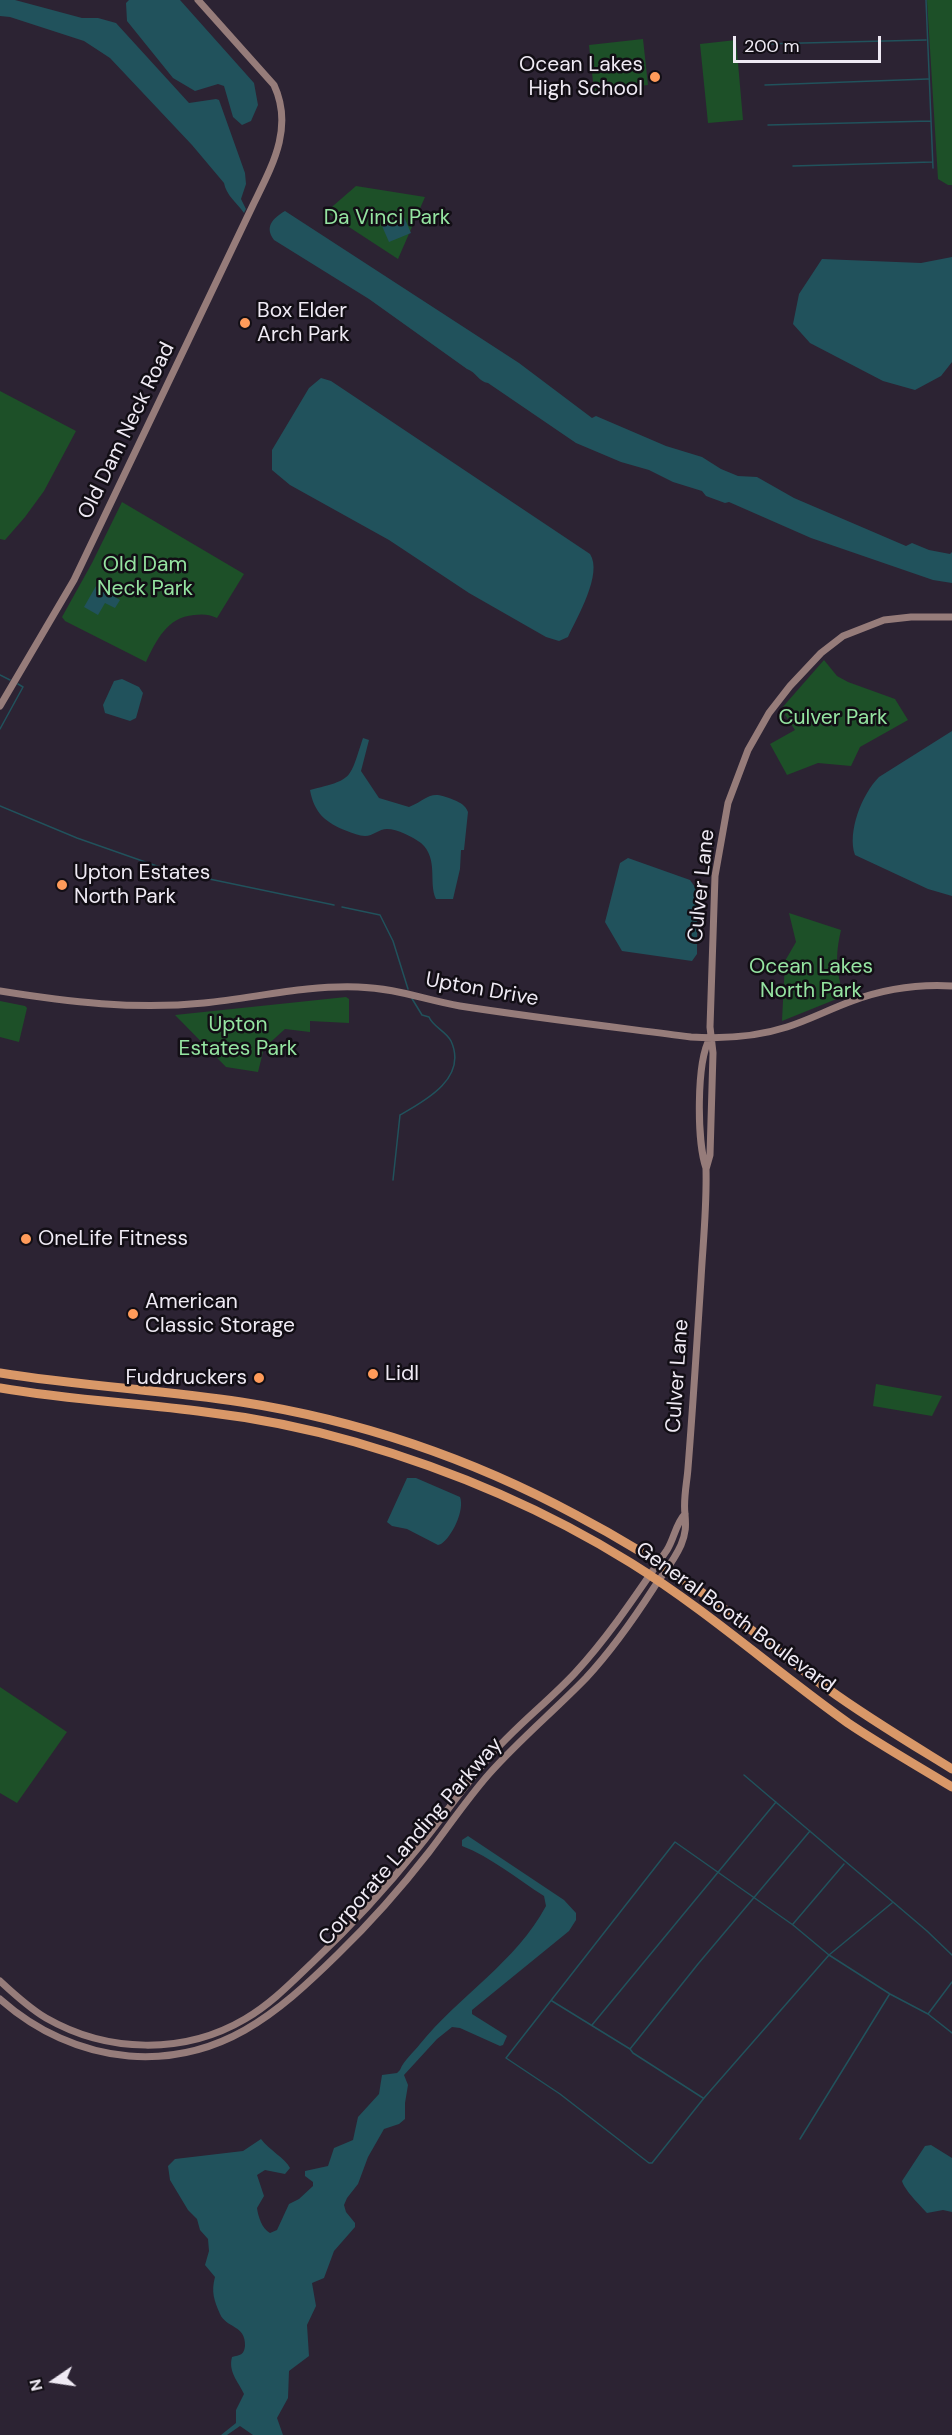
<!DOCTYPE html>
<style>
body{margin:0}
#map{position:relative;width:952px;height:2435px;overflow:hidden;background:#2c2333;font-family:"DM Sans",sans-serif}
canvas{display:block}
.north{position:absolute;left:24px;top:2351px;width:60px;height:60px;-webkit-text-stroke:4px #120e15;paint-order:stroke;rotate:257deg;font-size:16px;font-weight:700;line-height:24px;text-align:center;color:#efeaf4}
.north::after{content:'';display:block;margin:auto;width:21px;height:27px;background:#efeaf4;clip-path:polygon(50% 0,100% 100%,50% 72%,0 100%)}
.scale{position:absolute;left:733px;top:36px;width:148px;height:27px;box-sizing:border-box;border:3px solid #efeaf4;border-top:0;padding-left:8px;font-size:18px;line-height:21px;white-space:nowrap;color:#efeaf4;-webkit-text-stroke:4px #120e15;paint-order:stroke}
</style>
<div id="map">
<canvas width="952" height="2435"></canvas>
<div class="north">N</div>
<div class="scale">200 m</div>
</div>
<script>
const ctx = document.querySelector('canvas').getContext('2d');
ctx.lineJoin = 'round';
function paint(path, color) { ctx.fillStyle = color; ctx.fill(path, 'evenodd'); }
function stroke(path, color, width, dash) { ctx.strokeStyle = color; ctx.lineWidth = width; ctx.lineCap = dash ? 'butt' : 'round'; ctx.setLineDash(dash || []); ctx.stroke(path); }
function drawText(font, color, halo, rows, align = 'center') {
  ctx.font = font + ' "DM Sans",sans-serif'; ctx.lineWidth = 5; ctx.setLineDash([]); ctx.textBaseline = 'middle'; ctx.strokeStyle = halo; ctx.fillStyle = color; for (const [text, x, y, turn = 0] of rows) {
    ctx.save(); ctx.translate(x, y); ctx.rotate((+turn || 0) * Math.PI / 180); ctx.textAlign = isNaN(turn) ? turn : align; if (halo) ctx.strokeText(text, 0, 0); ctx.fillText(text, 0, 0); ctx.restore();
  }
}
paint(new Path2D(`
 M927,0H952V185H948L938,179Z
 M643,39L648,85L594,91L589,45Z
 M736,40L743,120L708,123L700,44Z
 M356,186L425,197L398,259L326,212Z
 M0,391L76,431L44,491L25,517L5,540L0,539Z
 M122,502L244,574L217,618C209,614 202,614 194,615C167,617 156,641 146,662L65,621L62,617L92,563Z
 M824,660L837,676L848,682L895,699L908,720L860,747L851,766L818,763L787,775L770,744L795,730L781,709Z
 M789,913L841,930C835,956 836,971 844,996L782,1021L785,961L796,942Z
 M346,997L349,999V1023L310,1021V1032L285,1029L264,1048L258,1072L226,1067L175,1015Z
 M0,1001L25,1006L27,1008L19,1042L0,1037Z
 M876,1384L942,1396L932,1416L873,1406Z
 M0,1687L67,1732L17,1803L0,1793Z`), '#1d5028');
paint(new Path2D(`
 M0,0H15L82,18H98L116,23L189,103L216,99L219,100L245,173L246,184L241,199L246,209L244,213C237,203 226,195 224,183L192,145L110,58L84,41L10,17L0,16Z
 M129,0H180L254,83L258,105L251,121L242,125L233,117L224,86L218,84L195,91L173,78L127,21L126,3Z
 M285,211L519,363L592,418L596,416L666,446L702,457L721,469L738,476L757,477L794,498L906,546L912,543L929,550L950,554L952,552V583L933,580L811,538L729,502L725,503L706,496L702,491L673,482L649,470L621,462L576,443L488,383C479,382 476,372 467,369L369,299L274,240C264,227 273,218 285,211Z
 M404,217L411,233L389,242L382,226Z
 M952,257V362L941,376L915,390L883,381L810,343L793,324L799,294L822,259L921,263Z
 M321,378L331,381L590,554C603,574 577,617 568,637L559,641L546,637L469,593L389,540L290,485L272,470V450L309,388Z
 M96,586L120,600L115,608L105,603L98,615L84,607Z
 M122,679L139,687L143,693L136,718L130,721L105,713L103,705L114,681Z
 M952,731V896L928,889L855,855C847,832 862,794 879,777Z
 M363,738L369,740L361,771L379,798L409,807C430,798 429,789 454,800C461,803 465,805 468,812L464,850H461L460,869L453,899H436C428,883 439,859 421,843C413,837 397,829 387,829C379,829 373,836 365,836C359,836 353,833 347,831C326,823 314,813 310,790C354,779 349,780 363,738Z
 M628,858L690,880L697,890V954L692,961L622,951L605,922L620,863Z
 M407,1478H416L460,1497C465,1510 452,1537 441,1544L438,1545L407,1529L392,1526L387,1522Z
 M468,1836L564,1900L576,1913V1920L569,1931L472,2010V2014L507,2036L503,2045L500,2046L460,2028L452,2027L437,2039L404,2075L408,2085L405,2103V2119L399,2124L384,2129L368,2157L358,2184L347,2198L344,2205L346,2212L355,2223V2227L334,2251L324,2278L312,2283L316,2306L307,2325L309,2356L289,2371L288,2398L277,2418L283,2435H253L240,2426L227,2435H221L236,2423V2410L244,2394C238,2381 228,2372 232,2357C240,2355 244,2355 245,2346C246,2325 226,2328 220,2314C214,2300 211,2292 215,2277L205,2265L209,2251L208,2239L200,2230L197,2219L188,2210L170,2180L168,2166L175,2159L243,2151L261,2139C269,2150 285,2158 290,2168L285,2174L265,2170L257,2175L264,2196L257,2208C258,2216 262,2229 270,2233L277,2230L289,2204L299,2199L313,2186V2182L305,2176V2171L328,2166L334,2148L353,2140L358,2117L379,2094L382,2075L397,2073L400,2070C404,2060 414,2052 420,2044C459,1996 516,1962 546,1906L544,1896C517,1879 491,1857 462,1846V1840Z
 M931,2145L952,2158V2212L943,2210L927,2213C920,2205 905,2191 902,2181L925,2146Z`), '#21525c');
stroke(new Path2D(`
 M926,0L933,168
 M762,44L926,40
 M765,85L928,79
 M768,125L931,121
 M793,166L932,162
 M0,675L10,680
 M0,729L23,687L18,684
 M0,806L77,838L171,871L334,905
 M342,907L380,915L393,941L408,989
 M393,1180L400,1115C425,1101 468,1078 451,1041C446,1031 433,1027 429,1017L422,1015L411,997
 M744,1775L927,1931L952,1955
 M892,1903L829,1955L704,2098L652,2163H649L560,2094L506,2058L675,1842L793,1925L829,1955L890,1994L928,2014L952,2033
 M793,1924L844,1864
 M552,2001L630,2049L633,2053L703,2098
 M928,2014L952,1982
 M592,2025L776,1802
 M630,2049L698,1964L810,1831
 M800,2139L889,1995`), '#21525c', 1.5);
stroke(new Path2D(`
 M0,706L74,580L253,205C272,166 294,128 274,85L198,0
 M0,991C68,1002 135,1010 204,1003C255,998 306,985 358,987C396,988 425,1000 460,1006C537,1018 614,1027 691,1037C723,1039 756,1037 787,1027C809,1020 830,1009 852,1001C884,989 918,984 952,986
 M706,1168C697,1142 696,1062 710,1038
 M0,1981C14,1994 29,2008 46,2018C107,2053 184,2055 245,2019C271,2004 292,1982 314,1961C351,1926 386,1888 418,1848C441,1820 461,1790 485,1762C512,1729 546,1704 575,1673C610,1635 638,1592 667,1550C674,1539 676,1523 685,1514
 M0,1999C36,2031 81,2052 129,2056C220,2063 277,2014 338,1954C371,1922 401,1888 429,1852C449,1826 467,1799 489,1774C519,1740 554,1711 586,1678C611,1651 633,1620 653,1589C662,1575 674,1561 681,1545C686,1533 686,1526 685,1514C683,1499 687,1483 688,1468C693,1405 697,1342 701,1279C703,1243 707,1206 706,1169L710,1155L713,1053L710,1027L715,876L728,803L748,750L769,713L790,686L821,653L843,636L884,620L911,617H952`), '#967c7a', 7);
stroke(new Path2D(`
 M0,1373C80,1386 161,1390 241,1402C357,1420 472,1459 576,1515C618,1537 659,1562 697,1589C742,1621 784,1657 828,1689C868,1718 910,1743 952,1769
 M0,1388C68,1400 137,1403 205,1412C256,1418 306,1428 355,1442C452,1470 546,1510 631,1563C708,1611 775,1671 848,1723C882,1746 918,1766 952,1787`), '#d99868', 9);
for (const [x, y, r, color] of [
 [655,77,6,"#ff9b5a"],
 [245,323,6,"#ff9b5a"],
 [62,885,6,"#ff9b5a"],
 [26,1239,6,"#ff9b5a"],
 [133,1314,6,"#ff9b5a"],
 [373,1374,6,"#ff9b5a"],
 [259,1378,6,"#ff9b5a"]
]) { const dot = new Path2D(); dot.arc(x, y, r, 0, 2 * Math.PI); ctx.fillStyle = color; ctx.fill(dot); stroke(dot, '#120e15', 2); }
drawText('21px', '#efeaf4', '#120e15', [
 ["Ocean Lakes",643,65,"right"],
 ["High School",643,89,"right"],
 ["Box Elder",257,311],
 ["Arch Park",257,335],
 ["Upton Estates",74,873],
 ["North Park",74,897],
 ["OneLife Fitness",38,1239],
 ["American",145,1302],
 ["Classic Storage",145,1326],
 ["Lidl",385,1374],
 ["Fuddruckers",247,1378,"right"]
], 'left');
drawText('21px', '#95e4a1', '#120e15', [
 ["Da Vinci Park",387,218],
 ["Old Dam",145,565],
 ["Neck Park",145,589],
 ["Culver Park",833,718],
 ["Ocean Lakes",811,967],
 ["North Park",811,991],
 ["Upton",238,1025],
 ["Estates Park",238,1049]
]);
drawText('21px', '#efeaf4', '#120e15', [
 ["Old Dam Neck Road",127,431,-64],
 ["Culver Lane",702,886,-84],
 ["Upton Drive",482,990,10],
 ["Culver Lane",678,1376,-86],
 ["General Booth Boulevard",735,1618,36],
 ["Corporate Landing Parkway",411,1842,-49]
]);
</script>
